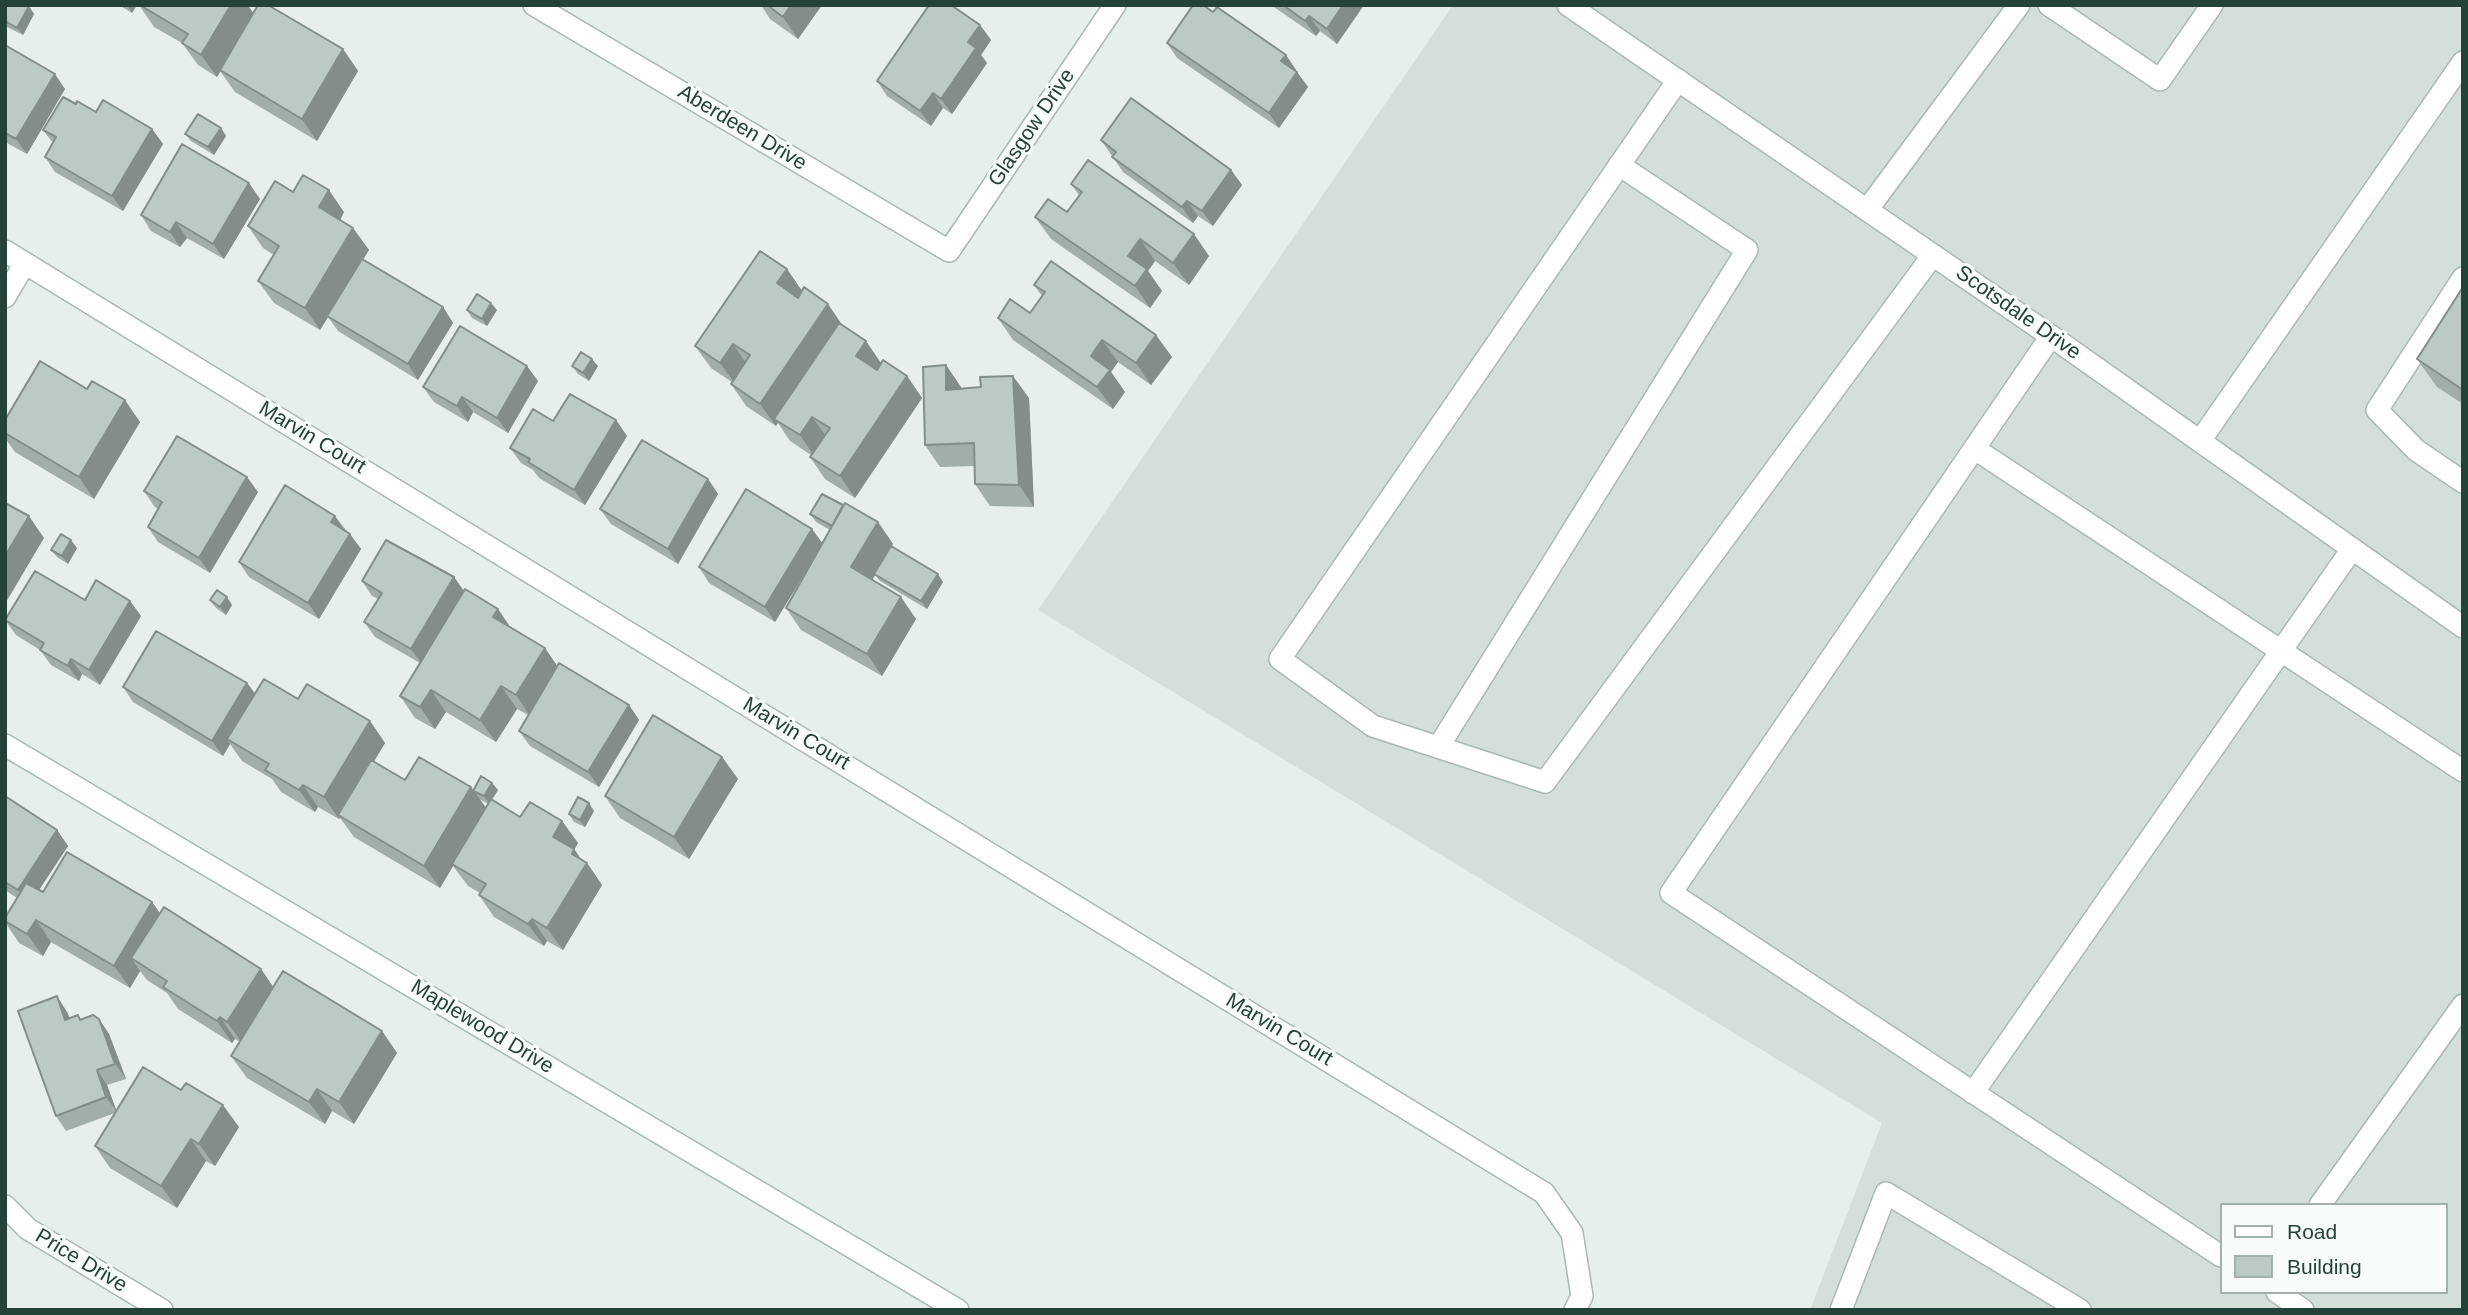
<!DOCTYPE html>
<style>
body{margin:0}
#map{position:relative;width:2468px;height:1315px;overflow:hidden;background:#e6efeb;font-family:Helvetica,sans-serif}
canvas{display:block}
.frame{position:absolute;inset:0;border:7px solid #24423a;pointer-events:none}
.legend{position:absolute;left:2220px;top:1203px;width:228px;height:91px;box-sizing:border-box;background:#f7fbf9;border:2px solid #a3b1ad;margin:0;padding:9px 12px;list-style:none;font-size:21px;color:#24423a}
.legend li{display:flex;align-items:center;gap:14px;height:35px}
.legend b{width:35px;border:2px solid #a3b1ad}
</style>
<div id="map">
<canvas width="2468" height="1315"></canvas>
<div class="frame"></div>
<ul class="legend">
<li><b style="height:9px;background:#fff"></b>Road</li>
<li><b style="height:19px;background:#bbcac4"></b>Building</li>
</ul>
</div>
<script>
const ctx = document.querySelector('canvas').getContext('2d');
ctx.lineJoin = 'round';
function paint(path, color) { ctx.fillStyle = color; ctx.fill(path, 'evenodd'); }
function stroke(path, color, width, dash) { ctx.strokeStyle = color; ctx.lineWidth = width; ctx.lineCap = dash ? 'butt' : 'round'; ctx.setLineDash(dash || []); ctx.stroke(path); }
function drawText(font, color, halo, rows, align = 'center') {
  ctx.font = font + ' Helvetica,sans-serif'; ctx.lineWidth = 6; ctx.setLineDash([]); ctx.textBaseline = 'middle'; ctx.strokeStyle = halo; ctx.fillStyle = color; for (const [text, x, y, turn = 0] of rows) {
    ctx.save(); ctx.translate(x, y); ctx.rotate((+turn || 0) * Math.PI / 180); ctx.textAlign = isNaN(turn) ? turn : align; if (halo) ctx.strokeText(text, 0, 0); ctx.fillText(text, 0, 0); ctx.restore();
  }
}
paint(new Path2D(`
 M1453,5H2463V1310H1810L1882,1123L1038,610ZM2221,1205H2445V1292H2221Z`), '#d4dfda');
const lane = new Path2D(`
 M2049,5L2160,80L2212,5
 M1678,80L1280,659L1373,726L1545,782L1933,255
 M1867,210L2019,5
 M2463,278L2377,410L2416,450L2463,482
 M2051,336L1671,893L2221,1256
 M2200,441L2463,62
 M1975,449L2463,771
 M1439,746L1747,250L1619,165
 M1973,1093L2352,549
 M2320,1205L2463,1005
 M2277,1292L2303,1310
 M1841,1310L1886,1193L2080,1310`);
const street = new Path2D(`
 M534,5L949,251L1115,5
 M1568,5L2051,336L2463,627
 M5,251L1544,1193L1572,1233L1582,1296L1575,1310
 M5,297L25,263
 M5,1206L28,1229L162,1310`);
const secondary = new Path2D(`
 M5,745L958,1310`);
stroke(lane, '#a8b8b2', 24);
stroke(street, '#a8b8b2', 24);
stroke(secondary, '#a4bbb3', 24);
stroke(lane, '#fff', 21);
stroke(street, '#fff', 21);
stroke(secondary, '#fff', 21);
paint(new Path2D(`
 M5,5L34,14L23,35L5,26Z
 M119,5H137L132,13Z
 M139,5L249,7L253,13L343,49L358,71L317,141L235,92L220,71L217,77L198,65L182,43L154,27Z
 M761,5H822L798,39L770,19Z
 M1271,5H1364L1337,44L1320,31L1316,36Z
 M1213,12L1286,55L1296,70V71L1308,87L1279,128L1177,58L1167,43Z
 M980,25L991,40L981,55L987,63L952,114L943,108L931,126L887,96L877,81Z
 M5,45L65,89L27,154L5,142Z
 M76,104L96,112L152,129L163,144L123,211L55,172L45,157L53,143L43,130Z
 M221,128L226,136L214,155L191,141L185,134Z
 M1101,140L1231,170L1242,185L1213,226L1198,216L1193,223L1123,172Z
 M1071,184L1209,256L1189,285L1155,261L1148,271L1162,291L1150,308L1051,239L1035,217L1067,212L1079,195Z
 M293,192L344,212L340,220L353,228L369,250L363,259L443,307L453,323L418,380L338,331L328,317L320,330L274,303L258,281L274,255L263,248L248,226Z
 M260,199L224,259L187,238L180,247L151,231L141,215Z
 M787,269L802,291L843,326L881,363L907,376L922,398L855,498L825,479L810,457L811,455L790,441L778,423L776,426L746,406L731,384L732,382L711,368L695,346Z
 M1034,285L1172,357L1151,385L1118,362L1111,372L1125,392L1113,409L1013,340L998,318L1030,313L1042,296Z
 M2463,287V404L2437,387L2417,359Z
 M467,310H497L487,326L472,318Z
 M946,365L961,388L1029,398L1034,507L990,506L975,484L974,466L940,467L925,445Z
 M572,366H598L589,381L578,374Z
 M538,381L508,433L473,412L468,422L434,402L423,387Z
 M5,420L140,422L94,499L15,452L5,438Z
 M616,420L627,436L585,505L539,478L533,470L521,463L510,448L553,421Z
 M708,479L718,494L678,564L611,524L600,509Z
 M144,491L258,492L210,573L158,542L148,527L158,509L154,506Z
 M843,505L878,522L893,544L891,547L943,582L927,609L880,581L875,575L872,580L916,619L882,676L801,630L786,608L810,564L775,622L709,583L699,567L822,543L830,530L816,522L810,514Z
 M335,516L361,549L319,619L249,577L239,562Z
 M77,548L68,564L57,557L51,550Z
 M454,577L464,591L498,609L509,626L545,648L557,666L629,705L639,720L599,787L530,746L519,731L528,715L517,709L496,742L446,712L435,729L415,718L400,696L420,663L375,637L364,622L378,599L372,596L362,581Z
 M85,600L130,601L141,616L100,685L82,674L79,681L51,665L40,650L16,635L5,620Z
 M210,600L232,605L226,615L216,608Z
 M247,683L255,693L298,699L370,721L385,743L374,761L405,780L471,787L473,790L492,783L498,790L492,800L520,817L562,821L578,843L574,849L582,861L587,863L602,885L563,950L547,941L544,946L494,917L479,895L480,893L468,886L453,866L440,888L354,837L340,818L339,819L318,807L315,812L281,792L272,779L242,761L230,744L223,756L133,702L123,687ZM479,799L488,804L486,808Z
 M722,757L738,779L689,859L620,818L605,796Z
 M5,796L57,830L68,846L39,890L43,892L152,902L160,913L261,969L273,987L382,1031L397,1053L354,1124L332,1111L325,1124L247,1078L231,1056L240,1042L235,1039L232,1043L178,1009L167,993L147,980L140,971L130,988L51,942L43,956L19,943L5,922V918L17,898L5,890Z
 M594,811L585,827L574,822L569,814Z
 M67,1012L70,1018L78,1015L81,1020L99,1019L109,1034L126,1079L107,1085L116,1111L239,1127L215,1166L206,1161L177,1208L110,1168L95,1146L115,1113L66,1131L56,1116Z`), '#a1aea9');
paint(new Path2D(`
 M127,5H137L132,13Z
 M231,5H250L249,7L254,14L217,77L201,55Z
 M791,5H822L798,39L783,17Z
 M1343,5H1364L1337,44L1327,29Z
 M29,6L34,14L23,35L17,28Z
 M1309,16L1320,31L1316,36L1305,21Z
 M980,25L991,40L981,55L987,63L952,114L941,99L968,42Z
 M343,49L358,71L317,141L302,119Z
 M1286,55L1296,70L1292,76L1281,61Z
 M1297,72L1308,87L1279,128L1269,113Z
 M55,74L65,89L27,154L16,139Z
 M933,93L943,108L931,126L920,111Z
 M221,128L226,136L214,155L208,147Z
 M152,129L163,144L123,211L112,196Z
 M1231,170L1242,185L1213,226L1202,211Z
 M249,183L260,199L224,259L213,244Z
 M329,190L344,212L335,230L319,207Z
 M1187,201L1198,216L1193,223L1182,207Z
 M176,222L187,238L180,247L170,232Z
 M353,228L369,250L320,330L305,308Z
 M1194,234L1209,256L1189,285L1173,263Z
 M1140,239L1155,261L1148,271L1162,291L1150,308L1135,286L1128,256Z
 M787,269L802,291L792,305L777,283Z
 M491,303L497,310L487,326L482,319Z
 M828,304L843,326L774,419L778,423L776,426L760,404Z
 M443,307L453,323L418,380L408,364Z
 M1156,335L1172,357L1151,385L1136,363Z
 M1102,340L1118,362L1111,372L1125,392L1113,409L1097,387L1091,356Z
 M866,341L881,363L871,378L856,356Z
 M733,344L748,366L736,385L720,363Z
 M592,359L598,366L589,381L583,373Z
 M946,365L961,387L962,412L946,390Z
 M527,366L538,381L508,433L497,418Z
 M907,376L922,398L855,498L840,476Z
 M1013,376L1029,398L1034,507L1019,485Z
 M462,397L473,412L468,422L457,406Z
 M125,400L140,422L94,499L79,477Z
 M812,417L828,439L815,457L800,435Z
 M616,420L627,436L585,505L574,490Z
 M247,477L258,492L210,573L199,558Z
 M708,479L718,494L678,564L668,549Z
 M29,516L44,538L5,604V556Z
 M335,516L345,531L331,522Z
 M878,522L893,544L867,589L851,567Z
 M812,529L823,544L775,622L765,607Z
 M350,534L361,549L319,619L308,603Z
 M71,540L77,548L68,564L62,556Z
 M938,574L943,582L927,609L921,601Z
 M454,577L465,593L422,664L411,649Z
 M227,597L232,605L226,615L220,607Z
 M901,597L916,619L882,676L867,654Z
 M130,601L141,616L100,685L89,670Z
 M498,609L513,631L493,617Z
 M545,648L560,670L531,717L516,695Z
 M71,659L82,674L79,681L68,666Z
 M247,683L258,698L227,739L230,744L223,756L212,741Z
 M501,686L517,709L496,742L480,720Z
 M431,690L446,712L435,729L420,707Z
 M629,705L639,720L599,787L588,772Z
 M370,721L385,743L341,817L338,815L340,818L339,819L324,797Z
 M722,757L738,779L689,859L674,837Z
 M492,783L498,790L489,804L484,796Z
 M303,785L318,807L315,812L299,790Z
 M471,787L487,809L440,888L424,866Z
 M589,803L594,811L585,827L580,820Z
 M562,821L578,843L569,859L553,837Z
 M57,830L68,846L29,905L18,890Z
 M574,849L585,865L587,863L602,885L563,950L547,928L572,854Z
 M152,902L167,924L131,958L140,971L130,988L114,966Z
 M532,919L547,941L544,946L528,924Z
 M36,920L51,942L43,956L27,934Z
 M261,969L276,991L243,1044L227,1022Z
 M57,996L67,1012L76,1035L65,1020Z
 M220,1017L235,1039L232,1043L217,1021Z
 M99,1019L109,1034L126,1079L115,1064Z
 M382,1031L397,1053L354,1124L339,1102Z
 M97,1070L107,1085L117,1112L106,1097Z
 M317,1089L332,1111L325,1124L309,1102Z
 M223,1105L239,1127L215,1166L199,1144Z
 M191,1139L206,1161L177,1208L161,1186Z`), '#838d89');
const building = new Path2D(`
 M5,5L29,6L17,28L5,21Z
 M140,5H231L201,55L182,43L188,34Z
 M258,5H268L343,49L302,119L220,70Z
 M767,5H791L783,17Z
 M929,5H951L980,25L968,42L976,48L941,99L933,93L920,111L877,81Z
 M1193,5H1203L1213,12L1217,7L1286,55L1281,61L1297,72L1269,113L1167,43Z
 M1283,5H1343L1327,29L1309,16L1305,21Z
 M5,45L55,74L16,139L5,133Z
 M63,97L76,104L77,101L96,112L103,100L152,129L112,196L45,157L56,137L43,130Z
 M1131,98L1231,170L1202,211L1187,201L1182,207L1112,157L1116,152L1101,140Z
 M198,114L221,128L208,147L185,134Z
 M182,144L249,183L213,244L176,222L170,232L141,215Z
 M1088,160L1194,234L1173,263L1140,239L1128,256L1147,269L1135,286L1035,217L1048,199L1067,212L1082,192L1071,184Z
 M303,175L329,190L319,207L353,228L305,308L258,281L279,246L248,226L275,181L293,192Z
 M760,251L787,269L777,283L798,298L804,287L828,304L760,404L731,384L750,355L733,344L720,363L695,346Z
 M362,259L443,307L408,364L327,316Z
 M1051,261L1156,335L1136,363L1102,340L1091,356L1110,370L1097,387L998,318L1010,299L1030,313L1045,292L1034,285Z
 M2463,287V390L2417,359Z
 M477,294L491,303L482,319L467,310Z
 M839,323L866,341L856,356L877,370L883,360L907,376L840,476L810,457L830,428L812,417L800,435L774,419Z
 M460,326L527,366L497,418L462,397L457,406L423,387Z
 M581,352L592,359L583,373L572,366Z
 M40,361L87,389L92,381L125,400L79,477L5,433V420Z
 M946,365V390L981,387L980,377L1013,376L1019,485L975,484L974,443L925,445L923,367Z
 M570,394L616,420L574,490L528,462L530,459L510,448L533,409L553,421Z
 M177,436L247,477L199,558L148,527L162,502L144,491Z
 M642,440L708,479L668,549L600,509Z
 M285,485L335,516L331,522L350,534L308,603L239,562Z
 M746,489L812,529L765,607L699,567Z
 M822,494L843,505L832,526L810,514Z
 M5,503L29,516L5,556Z
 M845,503L878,522L851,567L901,597L867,654L786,608Z
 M61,534L71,540L62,556L51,550Z
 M386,540L454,577L411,649L364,622L382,593L362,581Z
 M891,546L938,574L921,601L874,574Z
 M35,571L85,600L96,580L130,601L89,670L71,659L68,666L40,650L44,643L5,620Z
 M465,589L498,609L493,617L545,648L516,695L501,686L480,720L431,690L420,707L400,696Z
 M217,590L227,597L220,607L210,600Z
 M156,631L247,683L212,741L123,687Z
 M559,663L629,705L588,772L519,731Z
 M264,679L298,699L307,684L370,721L324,797L303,785L299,790L265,770L269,764L227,739Z
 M653,715L722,757L674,837L605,796Z
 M419,757L471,787L424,866L338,815L371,760L405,780Z
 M481,776L492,783L484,796L473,791Z
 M5,796L57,830L18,890L5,882Z
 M578,797L589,803L580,820L569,814Z
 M491,799L520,817L530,802L562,821L553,837L574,849L572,854L587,863L547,928L532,919L528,924L479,895L486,884L452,864Z
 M67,852L152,902L114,966L36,920L27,934L5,921V918L26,883L43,892Z
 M164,907L261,969L227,1022L220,1017L217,1021L163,987L167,981L131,958Z
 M283,971L382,1031L339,1102L317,1089L309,1102L231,1056Z
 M57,996L65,1020L78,1015L80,1020L93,1015L99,1019L115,1064L97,1070L106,1097L56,1116L18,1011Z
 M143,1067L181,1090L186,1083L223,1105L199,1144L191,1139L161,1186L95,1146Z`);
paint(building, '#bbcac4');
stroke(building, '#838d89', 2);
drawText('21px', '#24423a', '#f7fbf9', [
 ["Aberdeen Drive",742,128,31],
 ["Glasgow Drive",1032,128,-56],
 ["Scotsdale Drive",2018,313,35],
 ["Marvin Court",312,438,31],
 ["Marvin Court",796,734,31],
 ["Maplewood Drive",482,1027,31],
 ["Marvin Court",1279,1030,31],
 ["Price Drive",81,1261,31]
]);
</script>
